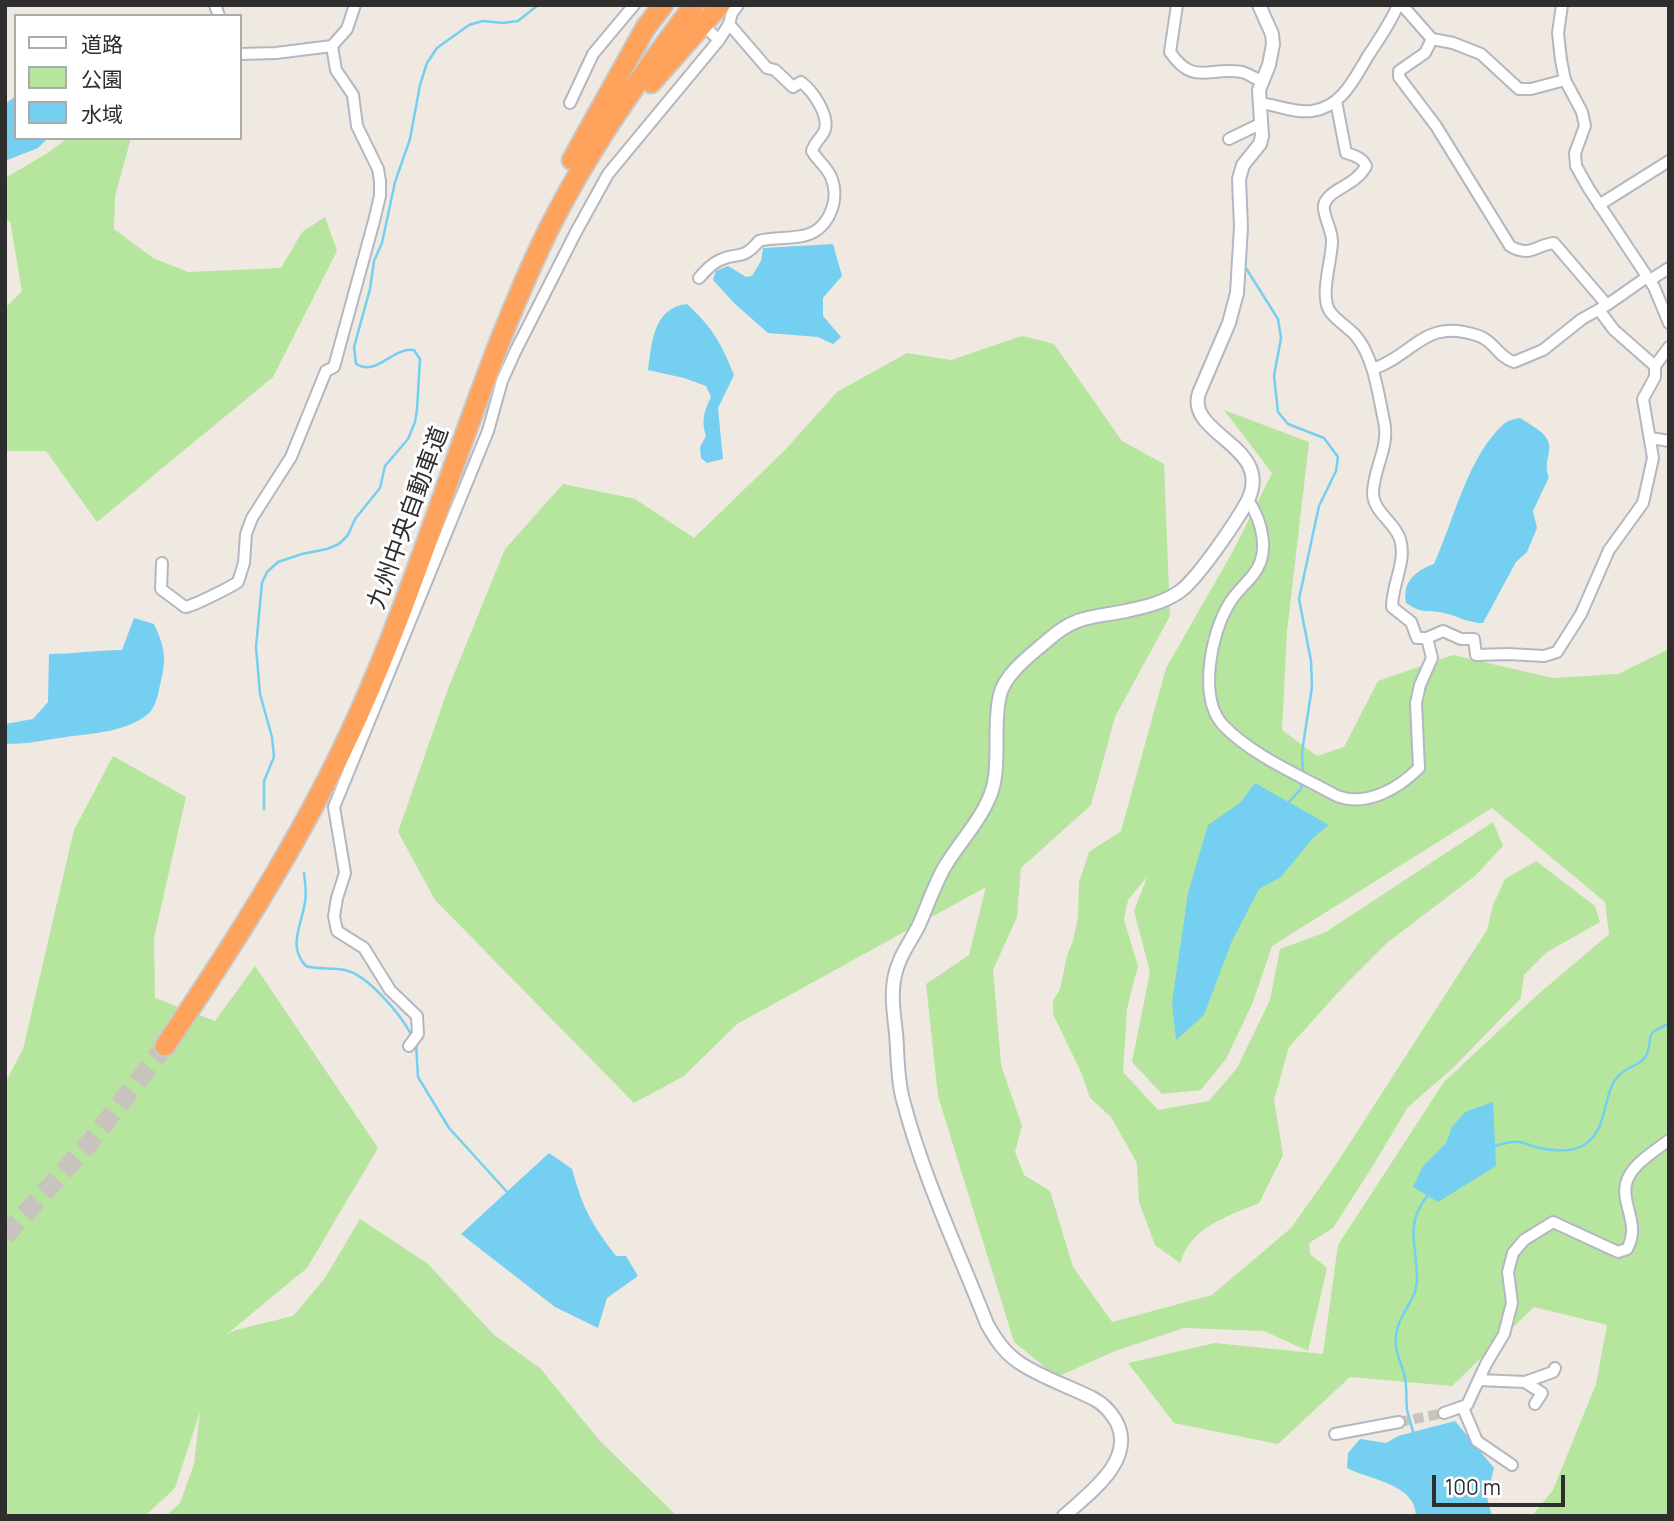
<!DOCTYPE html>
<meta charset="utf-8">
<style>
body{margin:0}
#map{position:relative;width:1674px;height:1521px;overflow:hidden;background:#efe9e1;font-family:Manrope,"Noto Sans JP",sans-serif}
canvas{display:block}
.frame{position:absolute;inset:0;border:7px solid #2e2e2e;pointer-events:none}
.legend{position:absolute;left:14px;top:14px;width:228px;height:126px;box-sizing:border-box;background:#fff;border:2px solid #ababab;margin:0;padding:9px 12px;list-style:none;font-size:21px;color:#2e2e2e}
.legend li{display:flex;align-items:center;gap:14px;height:35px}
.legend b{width:35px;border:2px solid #ababab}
.scale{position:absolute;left:1432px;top:1475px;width:133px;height:32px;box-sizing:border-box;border:4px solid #2e2e2e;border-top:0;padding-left:9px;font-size:21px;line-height:24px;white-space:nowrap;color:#2e2e2e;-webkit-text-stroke:5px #fff;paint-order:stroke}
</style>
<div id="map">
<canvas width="1674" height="1521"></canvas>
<div class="frame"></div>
<ul class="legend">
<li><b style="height:9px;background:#fff"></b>道路</li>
<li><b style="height:19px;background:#b6e59e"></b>公園</li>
<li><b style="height:19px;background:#75cff0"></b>水域</li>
</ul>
<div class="scale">100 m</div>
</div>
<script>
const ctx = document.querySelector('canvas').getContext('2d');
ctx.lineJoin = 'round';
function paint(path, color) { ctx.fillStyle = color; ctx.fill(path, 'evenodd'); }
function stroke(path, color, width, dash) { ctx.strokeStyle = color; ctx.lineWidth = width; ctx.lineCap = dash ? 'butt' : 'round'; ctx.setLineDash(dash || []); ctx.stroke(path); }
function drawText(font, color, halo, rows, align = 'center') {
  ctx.font = font + ' Manrope,"Noto Sans JP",sans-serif'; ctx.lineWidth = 6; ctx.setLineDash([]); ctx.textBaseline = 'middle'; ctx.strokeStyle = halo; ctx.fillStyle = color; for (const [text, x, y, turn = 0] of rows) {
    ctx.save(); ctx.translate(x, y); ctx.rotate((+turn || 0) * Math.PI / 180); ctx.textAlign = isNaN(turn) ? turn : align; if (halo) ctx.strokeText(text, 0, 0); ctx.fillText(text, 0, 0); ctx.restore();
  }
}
paint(new Path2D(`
 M68,138H131L115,196L114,229L153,258L188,272L281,268L302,232L325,217L337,251L273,377L97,522L46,451H5V308L22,291L10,221L5,220V178L46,154Z
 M1022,336L1054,344L1122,441L1164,464L1170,616L1115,717L1091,805L1021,868L1017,917L993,970L1001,1065L1022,1126L1015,1152L1024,1175L1050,1191L1073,1267L1112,1322L1212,1295L1291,1228L1335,1166L1487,930L1493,905L1505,879L1536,861L1595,906L1600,922L1547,952L1524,975L1521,998L1452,1069L1408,1107L1374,1164L1333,1228L1309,1243L1310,1254L1327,1268L1308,1351L1264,1331L1184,1328L1115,1351L1057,1377L1014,1342L938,1096L926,984L969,955L986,887L737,1024L684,1076L634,1103L435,900L398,832L448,689L505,549L563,484L635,499L694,538L785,450L837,392L907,353L951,360Z
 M1224,410L1309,442L1287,632L1282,730L1317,756L1344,747L1378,681L1453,655L1553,678L1618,674L1669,649V1516H1532L1553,1490L1596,1384L1607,1325L1534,1307L1452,1386L1350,1377L1278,1444L1174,1423L1128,1363L1215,1343L1323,1354L1338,1245L1444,1082L1535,997L1609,934L1605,902L1492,808L1272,946L1253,1002L1226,1059L1201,1090L1162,1094L1132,1062L1150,972L1134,911L1147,877L1128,900L1124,920L1138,966L1127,1009L1123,1072L1158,1110L1209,1101L1237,1068L1270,1000L1280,949L1326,932L1493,822L1503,846L1475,876L1388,942L1343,987L1289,1047L1274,1100L1283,1155L1259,1203C1226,1217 1192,1226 1180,1263L1155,1245L1139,1202L1137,1163L1111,1117L1090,1098L1081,1072L1053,1014V1001L1060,989L1067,956L1073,941L1078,917L1079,882L1089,852L1121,831L1166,668L1232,553L1272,473Z
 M113,756L186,797L154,938L155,998L215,1021L255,966L378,1148L307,1268L226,1335L236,1330L293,1316L325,1278L360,1219L428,1264L494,1335L540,1368L600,1441L677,1516H166L180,1503L194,1464L200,1412L175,1488L145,1516H5V1083L23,1049L74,830Z`), '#b6e59e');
paint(new Path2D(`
 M16,96V138H48L38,148L5,161V104Z
 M833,244L842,276L823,298V316L841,337L833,344L818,337L768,333L735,304L713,280L716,271L728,266L746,277L752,276L761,261L763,248Z
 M687,304C713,328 721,343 734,375L718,408L723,459L707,463L701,458L700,447L706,436C701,421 704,411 711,397L706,386L684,378L648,370C652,342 653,308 687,304Z
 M1520,418C1529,424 1542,430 1547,439C1554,450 1542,464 1549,477L1533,511L1537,528L1527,552L1516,562L1483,623C1468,623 1458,616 1444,613C1426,609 1424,615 1406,603C1402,582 1415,571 1434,564C1454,520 1468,455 1505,423C1509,420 1515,419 1520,418Z
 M134,618L154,624C164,646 167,657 161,681C158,692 157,707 147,715C121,734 89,733 59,738C41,741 24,744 5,744V724L33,719L48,702L49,654C74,654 97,650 122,650Z
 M1255,783L1329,825L1313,838L1281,877L1259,889L1232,941L1204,1015L1176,1040L1172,1003L1188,893L1208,825L1240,803Z
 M1493,1102L1496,1166L1438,1202L1413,1187L1423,1166L1446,1143L1452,1127L1465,1112Z
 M549,1153L572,1169C583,1209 591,1223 616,1256H626L638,1276L607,1298L598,1328L555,1307L461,1234Z
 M1455,1421L1494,1468L1487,1497L1492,1516H1416C1416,1484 1370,1480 1347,1468L1348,1453L1360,1439L1386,1443L1398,1436Z`), '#75cff0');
stroke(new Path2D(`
 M1244,265L1278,319L1281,338L1274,376L1278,412L1288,424L1324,438L1338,457L1336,471L1319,506L1299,599L1311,661L1312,687L1302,752L1303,776
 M1289,802L1301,789L1302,782
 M264,809V781L274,757L272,737L260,694L256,647L262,583L267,572L278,562L302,554L327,549L339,544L348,535L355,519L380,488L385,466L408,439L415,422L417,409L420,359L414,350C392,347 377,377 356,364L354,347L370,289L374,261L382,243L395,182L410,139L420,85L427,63L437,48L469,25L483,21L503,23L518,21L538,5
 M304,873C305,882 307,893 305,902C302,924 287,947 306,966C319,970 332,967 345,970C368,975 400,1014 411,1034
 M416,1043L418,1077L449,1128L509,1194
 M1494,1146C1502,1144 1512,1141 1520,1142C1526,1143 1531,1146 1536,1147C1550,1151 1571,1153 1584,1145C1606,1131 1603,1103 1613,1083C1622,1066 1639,1068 1646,1056C1655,1037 1641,1034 1669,1024
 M1414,1436C1412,1427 1409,1418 1407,1410C1406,1399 1407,1388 1405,1378C1402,1363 1394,1352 1396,1336C1397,1316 1416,1301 1417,1282C1418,1246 1403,1226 1428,1195`), '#75cff0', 2.5);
stroke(new Path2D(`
 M1399,1422L1444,1413`), '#c8c4bd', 10, [10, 5]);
stroke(new Path2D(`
 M5,1236L91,1141L165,1046`), '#c8c4bd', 19, [19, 10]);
const minor = new Path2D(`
 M215,5L219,16
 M1177,5L1170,52C1194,87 1209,66 1242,72C1249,74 1256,79 1263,82
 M1402,5L1432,39L1453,43L1481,54L1519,89H1531L1565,80
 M1562,5L1558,33L1561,60L1565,80L1582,112L1585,126L1575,153L1576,166L1589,189L1654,287L1669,323
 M729,24L732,13L738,5
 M1432,39L1425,53L1399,71V77L1436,126L1510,246C1531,258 1535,245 1554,243L1607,305L1647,277
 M240,54L276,53L332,46L347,29L355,5
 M1336,101L1346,153C1354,155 1363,158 1366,166C1356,186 1328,189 1324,205C1322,214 1332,229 1332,241C1332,260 1320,293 1329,310C1334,319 1348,327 1356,336C1374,358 1378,393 1384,421C1390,448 1373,468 1373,494C1374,513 1394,521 1400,539C1407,561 1392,584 1392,607L1411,622L1417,638H1427L1443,631L1461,639H1474L1476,655L1508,654L1544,656L1557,652L1581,614L1609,550L1643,503L1653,458L1643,399L1655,377V366L1669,347
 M570,103L593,54L634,5
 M1259,103C1278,105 1293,113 1312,111C1342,107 1354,79 1368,56C1379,39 1390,24 1398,5
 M1229,139L1262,123
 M1599,205L1669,161
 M699,278C705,271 711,264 720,260C739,251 741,262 759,241C773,237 788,239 802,236C828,232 841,200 831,177C827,167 817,160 812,151C814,143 820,139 824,132C831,117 813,91 801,82L793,87L775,70L767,68L729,24L719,40L707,29
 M1650,280L1669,268
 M1599,310L1614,330L1655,366
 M1373,369C1416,354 1424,317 1479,336C1494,341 1498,357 1514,362L1543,350L1582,319L1607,305
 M1651,438L1669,441
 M1248,500C1262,521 1271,553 1253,575C1245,585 1235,593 1229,604C1211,633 1198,698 1223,725C1251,755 1301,776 1337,796C1366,807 1398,789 1419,768L1416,703L1420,685L1432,658L1427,638
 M162,563L161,589L185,607C193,606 229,588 238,582L244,563L246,534L252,518L291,457L326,371L334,367L374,221L380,196V181L378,169L357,126L353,95L336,70L332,46
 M409,1046L418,1034L417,1016L390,990L364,948L337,931L334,916L337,898L345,873L334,807L488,431L502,381L515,352L576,232L608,174L719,40
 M1479,1380L1525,1382L1553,1372L1555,1368
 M1525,1382L1542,1393L1535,1404
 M1463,1408L1477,1441L1512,1465
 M1444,1413L1467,1405L1486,1364L1504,1334L1512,1303L1508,1272L1513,1253L1524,1240L1553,1222L1618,1252L1627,1249C1641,1224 1621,1205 1626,1184C1630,1165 1655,1151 1669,1140
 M1335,1434L1399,1422`);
const tertiary = new Path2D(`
 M1064,1516C1089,1493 1137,1460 1116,1421C1110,1411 1104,1404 1094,1399C1069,1386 1039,1377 1017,1361C1003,1351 995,1338 987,1324C958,1250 923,1177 903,1100C897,1079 898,1055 896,1033C893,1008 889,984 900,960C905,948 913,937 919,925C927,907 934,886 944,868C958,844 979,823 990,796C1002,767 992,725 1000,695C1005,673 1032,654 1048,640C1076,615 1091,618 1126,611C1144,607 1163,603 1179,592C1197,580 1236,522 1247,502C1276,446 1185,435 1199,393L1229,323L1237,293L1241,227L1239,179L1243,165L1260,144L1262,136L1259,90L1269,65L1273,44L1272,34L1259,5`);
const motorway = new Path2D(`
 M651,83L720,5
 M572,160L646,27L663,5
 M165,1046C237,940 305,833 358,716C428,561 470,396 542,243C583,157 637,81 694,5`);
stroke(minor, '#b4b7c1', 14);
stroke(tertiary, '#b4b7c1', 16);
stroke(motorway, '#c9c9c9', 23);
stroke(minor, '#fff', 10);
stroke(tertiary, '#fff', 12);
stroke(motorway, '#ffa35c', 19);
drawText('24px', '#2e2e2e', '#fff', [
 ["九州中央自動車道",409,518,-70]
]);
</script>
